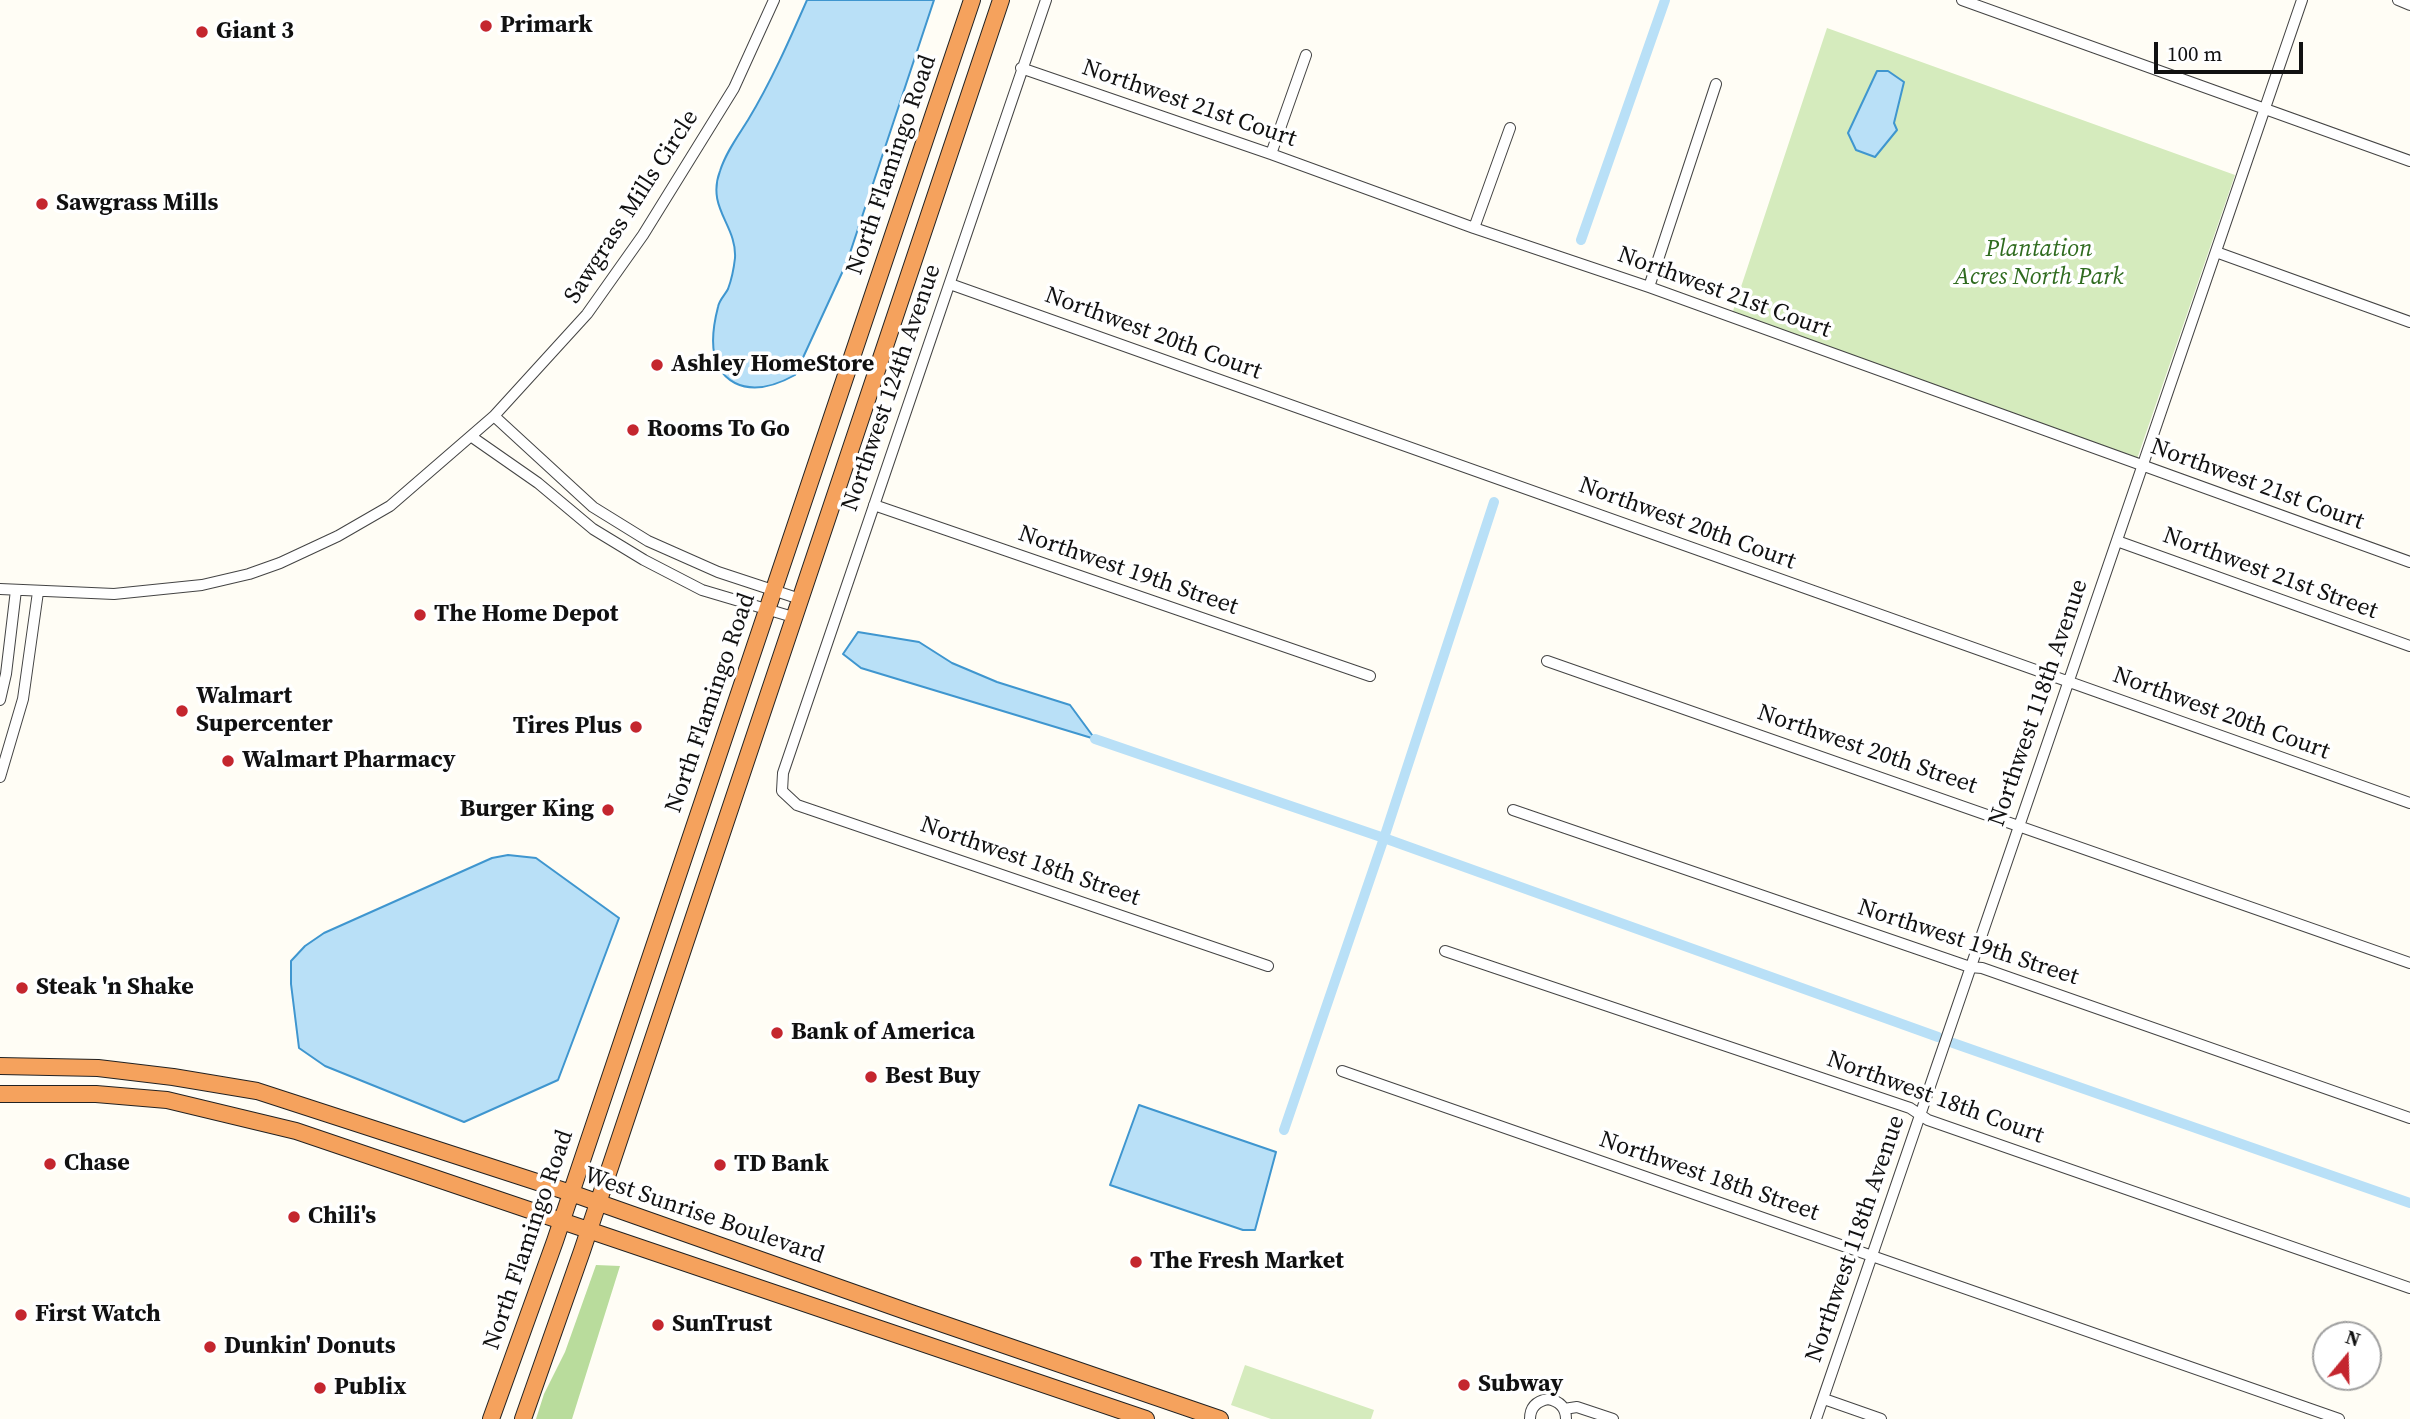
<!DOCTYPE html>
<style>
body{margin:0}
#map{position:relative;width:2410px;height:1419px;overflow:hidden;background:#fffdf5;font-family:"Source Serif 4",serif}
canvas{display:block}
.north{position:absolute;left:2312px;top:1321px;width:70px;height:70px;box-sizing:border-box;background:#fff;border:2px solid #a0a0a0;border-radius:50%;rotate:19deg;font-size:19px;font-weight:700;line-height:28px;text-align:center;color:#111}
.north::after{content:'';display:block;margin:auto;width:24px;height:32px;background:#c4262e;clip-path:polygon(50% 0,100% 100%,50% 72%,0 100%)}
.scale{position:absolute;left:2154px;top:42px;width:149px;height:32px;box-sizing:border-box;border:4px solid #111;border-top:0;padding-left:9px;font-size:21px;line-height:24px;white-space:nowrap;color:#111;-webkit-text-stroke:5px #fff;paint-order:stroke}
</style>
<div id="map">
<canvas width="2410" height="1419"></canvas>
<div class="north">N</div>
<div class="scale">100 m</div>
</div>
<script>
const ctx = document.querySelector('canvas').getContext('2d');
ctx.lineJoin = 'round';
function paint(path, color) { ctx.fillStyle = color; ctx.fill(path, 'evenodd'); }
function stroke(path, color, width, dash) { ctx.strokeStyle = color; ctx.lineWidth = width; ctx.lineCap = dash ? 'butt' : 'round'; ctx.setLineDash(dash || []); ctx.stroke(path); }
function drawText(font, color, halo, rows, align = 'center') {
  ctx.font = font + ' "Source Serif 4",serif'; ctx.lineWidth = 7; ctx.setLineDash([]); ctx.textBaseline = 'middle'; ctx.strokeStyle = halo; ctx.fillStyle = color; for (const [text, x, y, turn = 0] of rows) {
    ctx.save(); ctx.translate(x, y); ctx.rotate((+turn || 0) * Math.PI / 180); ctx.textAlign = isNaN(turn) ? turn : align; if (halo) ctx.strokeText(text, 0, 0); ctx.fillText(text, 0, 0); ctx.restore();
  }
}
paint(new Path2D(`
 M1827,28L2235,175L2137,459L1732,314Z
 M1245,1365L1374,1410L1371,1419H1271L1231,1405Z`), '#d5ebbd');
paint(new Path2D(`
 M596,1265L620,1266L572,1419H536L544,1394L565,1352Z`), '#b9dc9c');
const water = new Path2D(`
 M807,0H934L847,262L795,375C777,385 755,393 735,383C708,369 711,334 718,307C719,300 725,295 728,289C731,281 734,267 735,258C737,225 706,208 720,171C726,152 738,136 748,120C771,82 789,41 807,0Z
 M1877,71H1888L1904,82L1894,123L1897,130L1875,157L1856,150L1848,133Z
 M858,632L919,642L952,663L997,682L1070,705L1095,739L861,668L843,654Z
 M508,855L536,858L619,918L558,1080L464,1122L325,1066L299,1048L291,984V961L305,946L324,933L492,858Z
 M1139,1105L1276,1152L1255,1230H1243L1110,1185Z`);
paint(water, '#b9e0f7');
stroke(water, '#3f96cf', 2);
stroke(new Path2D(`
 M1581,240L1665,0
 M1095,739L1384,838L1938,1037
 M1953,1043L2410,1203
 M1284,1130L1384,838L1494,502`), '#b9e0f7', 10);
const minor = new Path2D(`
 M1046,0L783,773L782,791L797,805L1268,966
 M1962,0L2410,161
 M2398,0L2410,5
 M1021,68L1271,154L1474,228L1649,287L2410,562
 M1271,154L1306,55
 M1474,228L1510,128
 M2216,252L2410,322
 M950,284L2410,803
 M1649,287L1716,84
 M494,416L593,507L648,541L718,572L800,599
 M472,437L538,483L593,529L644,560L702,590L793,617
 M874,505L1370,676
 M2117,541L2410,646
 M0,589L114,594L202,585L249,574L280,563L338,536L390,506L494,416L587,314L643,235L734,88L774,0
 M1547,661L2410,963
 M0,700L6,674L16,590
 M0,777L23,699L38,592
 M1513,810L1970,967L1982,968L2410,1118
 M1445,951L1910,1108L1928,1120L2410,1288
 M1342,1071L2339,1419
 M1824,1399L1881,1419
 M1564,1409L1577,1407L1613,1419
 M1530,1419C1530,1407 1537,1401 1548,1399C1559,1401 1566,1407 1566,1419
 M1816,1419L2302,0`);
const highway = new Path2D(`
 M0,1066L98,1068L173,1077L257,1091L571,1193L914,1314L1220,1419
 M0,1094H96L167,1100L296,1131L1146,1419
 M491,1419L555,1241L972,0
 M523,1419L582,1251L1001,0`);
stroke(minor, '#444', 12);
stroke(highway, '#222', 18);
stroke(minor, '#fff', 10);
stroke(highway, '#f5a25d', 16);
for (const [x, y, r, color] of [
 [486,26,7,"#c4262e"],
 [202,32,7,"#c4262e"],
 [42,204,7,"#c4262e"],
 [657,365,7,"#c4262e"],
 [633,430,7,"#c4262e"],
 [420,615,7,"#c4262e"],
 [182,711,7,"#c4262e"],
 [636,727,7,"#c4262e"],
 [228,761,7,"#c4262e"],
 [608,810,7,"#c4262e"],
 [22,988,7,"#c4262e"],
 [777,1033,7,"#c4262e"],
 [871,1077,7,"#c4262e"],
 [50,1164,7,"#c4262e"],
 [720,1165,7,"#c4262e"],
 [294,1217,7,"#c4262e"],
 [1136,1262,7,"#c4262e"],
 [21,1315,7,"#c4262e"],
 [658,1325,7,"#c4262e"],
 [210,1347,7,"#c4262e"],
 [1464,1385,7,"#c4262e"],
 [320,1388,7,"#c4262e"]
]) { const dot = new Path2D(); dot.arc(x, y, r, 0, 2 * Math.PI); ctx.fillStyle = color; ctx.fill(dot); stroke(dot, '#fff', 2.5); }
drawText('bold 24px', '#111', '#fff', [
 ["Primark",500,26],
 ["Giant 3",216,32],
 ["Sawgrass Mills",56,204],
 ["Ashley HomeStore",671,365],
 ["Rooms To Go",647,430],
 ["The Home Depot",434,615],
 ["Walmart",196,697],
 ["Supercenter",196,725],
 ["Tires Plus",622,727,"right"],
 ["Walmart Pharmacy",242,761],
 ["Burger King",594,810,"right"],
 ["Steak 'n Shake",36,988],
 ["Bank of America",791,1033],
 ["Best Buy",885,1077],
 ["Chase",64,1164],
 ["TD Bank",734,1165],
 ["Chili's",308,1217],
 ["The Fresh Market",1150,1262],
 ["First Watch",35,1315],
 ["SunTrust",672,1325],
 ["Dunkin' Donuts",224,1347],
 ["Subway",1478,1385],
 ["Publix",334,1388]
], 'left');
drawText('24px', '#111', '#fff', [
 ["Northwest 21st Court",1189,104,19],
 ["North Flamingo Road",892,165,-71],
 ["Sawgrass Mills Circle",632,207,-57],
 ["Northwest 21st Court",1724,293,20],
 ["Northwest 20th Court",1153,334,20],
 ["Northwest 124th Avenue",892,388,-71],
 ["Northwest 21st Court",2257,485,20],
 ["Northwest 20th Court",1687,524,20],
 ["Northwest 19th Street",1128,571,19],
 ["Northwest 21st Street",2270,574,20],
 ["North Flamingo Road",711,703,-71],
 ["Northwest 118th Avenue",2039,703,-71],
 ["Northwest 20th Court",2221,714,20],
 ["Northwest 20th Street",1867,750,19],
 ["Northwest 18th Street",1030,862,19],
 ["Northwest 19th Street",1968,943,18],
 ["Northwest 18th Court",1935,1098,20],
 ["Northwest 18th Street",1709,1177,19],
 ["West Sunrise Boulevard",704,1216,19],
 ["Northwest 118th Avenue",1856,1239,-71],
 ["North Flamingo Road",529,1240,-71]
]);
drawText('italic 24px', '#2f6b1f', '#fff', [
 ["Plantation",2039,250],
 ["Acres North Park",2039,278]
]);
</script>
